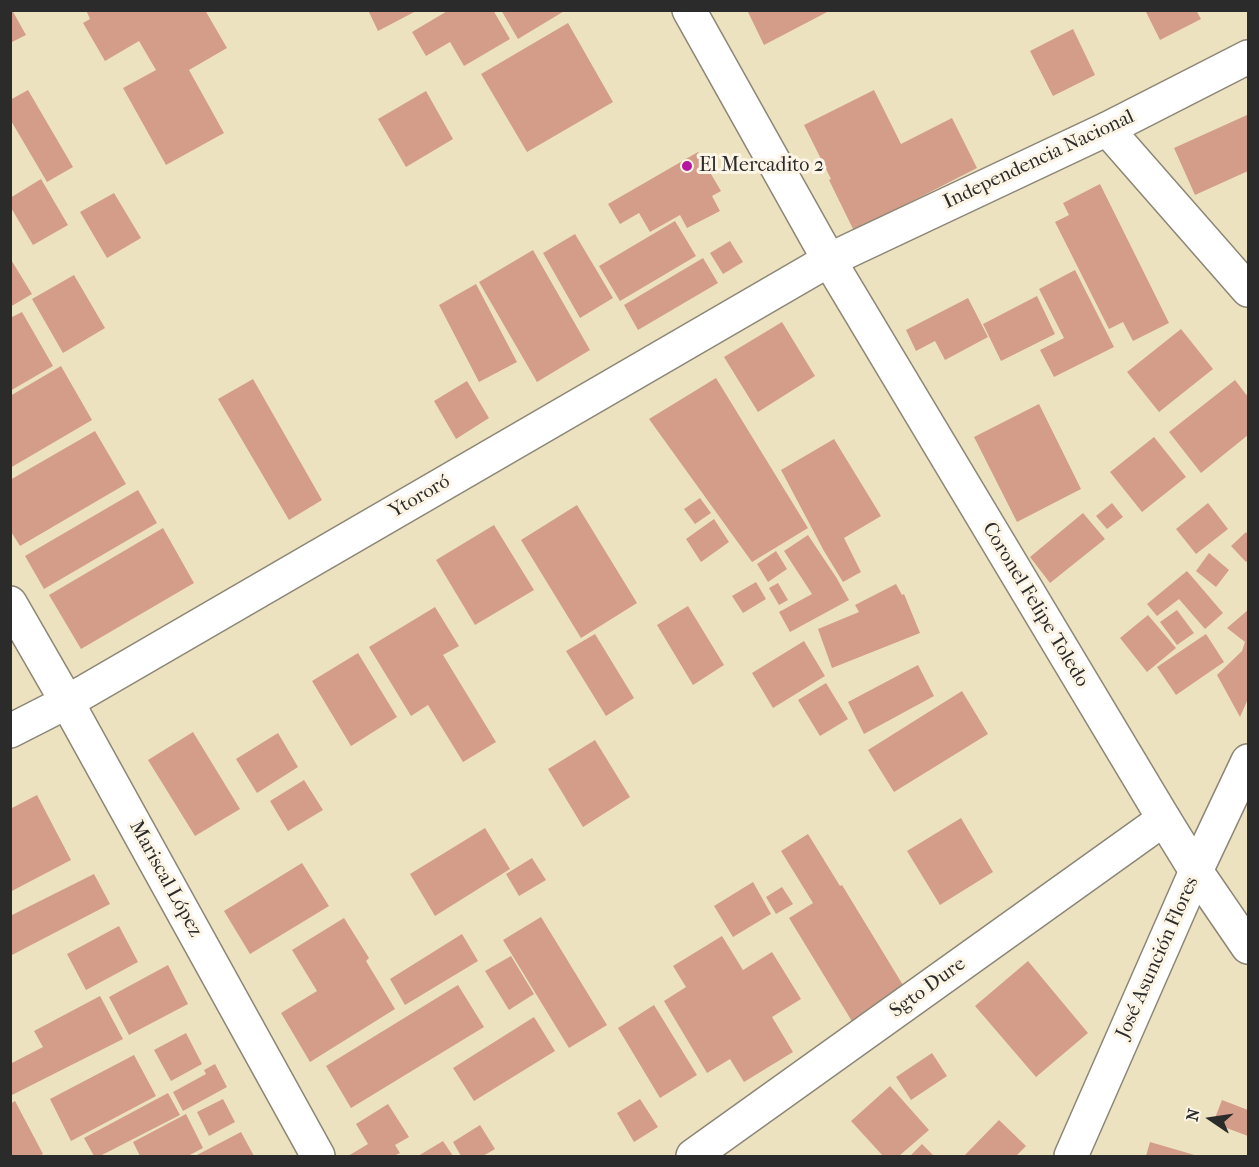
<!DOCTYPE html>
<meta charset="utf-8">
<style>
body{margin:0}
#map{position:relative;width:1259px;height:1167px;overflow:hidden;background:#ece2c0;font-family:"IM FELL French Canon",serif}
canvas{display:block}
.frame{position:absolute;inset:0;border:12px solid #2b2b2b;pointer-events:none}
.north{position:absolute;left:1181px;top:1089px;width:60px;height:60px;-webkit-text-stroke:4px #fcf5e5;paint-order:stroke;rotate:283deg;font-size:16px;font-weight:700;line-height:24px;text-align:center;color:#2b2b2b}
.north::after{content:'';display:block;margin:auto;width:21px;height:27px;background:#2b2b2b;clip-path:polygon(50% 0,100% 100%,50% 72%,0 100%)}
</style>
<div id="map">
<canvas width="1259" height="1167"></canvas>
<div class="frame"></div>
<div class="north">N</div>
</div>
<script>
const ctx = document.querySelector('canvas').getContext('2d');
ctx.lineJoin = 'round';
function paint(path, color) { ctx.fillStyle = color; ctx.fill(path, 'evenodd'); }
function stroke(path, color, width, dash) { ctx.strokeStyle = color; ctx.lineWidth = width; ctx.lineCap = dash ? 'butt' : 'round'; ctx.setLineDash(dash || []); ctx.stroke(path); }
function drawText(font, color, halo, rows, align = 'center') {
  ctx.font = font + ' "IM FELL French Canon",serif'; ctx.lineWidth = 6; ctx.setLineDash([]); ctx.textBaseline = 'middle'; ctx.strokeStyle = halo; ctx.fillStyle = color; for (const [text, x, y, turn = 0] of rows) {
    ctx.save(); ctx.translate(x, y); ctx.rotate((+turn || 0) * Math.PI / 180); ctx.textAlign = isNaN(turn) ? turn : align; if (halo) ctx.strokeText(text, 0, 0); ctx.fillText(text, 0, 0); ctx.restore();
  }
}
paint(new Path2D(`
 M10,10H12L26,35L10,43Z
 M86,10H205L227,48L189,70L224,133L166,165L123,88L156,70L139,41L105,61L83,23L90,19Z
 M368,10H418L378,31Z
 M449,10H493L510,39L464,66L450,42L426,56L412,32Z
 M501,10H566L518,39Z
 M747,10H831L764,45Z
 M1145,10H1196L1201,19L1160,40Z
 M568,23L613,102L527,152L481,74Z
 M1073,29L1095,75L1053,96L1030,51Z
 M28,90L73,167L47,182L10,119V100Z
 M874,90L901,144L952,118L977,168L854,231L829,180L831,179L804,125Z
 M426,91L453,139L406,167L378,119Z
 M1247,115L1248,118V171L1195,195L1174,148Z
 M698,152L721,191L712,196L720,211L687,228L680,215L650,232L639,213L620,224L608,204Z
 M41,179L68,225L33,245L10,206V198Z
 M1100,184L1169,323L1133,341L1123,322L1109,329L1055,222L1069,215L1063,203Z
 M114,193L141,238L107,258L80,212Z
 M675,221L696,256L620,301L599,266Z
 M575,234L613,298L580,318L543,253Z
 M730,241L743,262L723,274L710,253Z
 M533,250L590,350L537,382L479,282Z
 M10,258L32,294L10,307Z
 M703,258L718,283L638,330L624,305Z
 M1075,270L1114,347L1054,377L1040,350L1064,338L1039,289Z
 M74,275L105,328L63,353L32,299Z
 M476,284L517,362L479,382L439,305Z
 M1037,296L1055,334L1001,361L983,324Z
 M968,298L988,337L945,360L935,341L916,351L906,330Z
 M22,312L53,366L10,391V318Z
 M782,322L815,376L758,412L724,357Z
 M1181,329L1213,369L1159,412L1127,372Z
 M61,366L92,420L10,468V396Z
 M716,378L808,528L752,562L649,419Z
 M253,379L322,500L289,520L218,399Z
 M1235,380L1248,397V435L1201,473L1169,432Z
 M467,381L489,418L456,439L434,401Z
 M1039,404L1081,489L1017,522L974,437Z
 M95,431L126,484L20,546L10,530V480Z
 M1154,437L1186,477L1142,512L1110,472Z
 M834,439L881,516L844,538L861,572L843,582L824,551L781,470Z
 M138,490L157,523L44,589L25,556Z
 M700,498L711,513L695,524L684,509Z
 M1112,503L1123,517L1107,529L1096,516Z
 M1208,503L1228,529L1196,554L1176,529Z
 M577,505L637,603L581,638L521,540Z
 M1083,513L1105,539L1050,583L1030,557Z
 M714,519L729,542L701,562L686,539Z
 M494,525L534,590L475,625L436,560Z
 M163,528L194,583L81,649L49,595Z
 M1246,532L1248,535V560L1246,562L1231,546Z
 M808,535L836,577L849,600L790,632L779,612L812,594L784,551Z
 M776,551L787,569L768,582L757,564Z
 M1209,553L1229,570L1216,587L1196,571Z
 M1187,571L1223,613L1205,629L1179,599L1157,616L1147,604Z
 M756,582L766,599L743,613L732,596Z
 M778,583L788,600L779,605L769,588Z
 M896,584L902,595L904,594L920,633L832,668L818,629L859,612L855,605Z
 M688,606L724,665L693,685L657,625Z
 M435,607L459,646L443,655L496,742L463,762L428,705L411,716L369,647Z
 M1177,610L1194,633L1177,645L1160,622Z
 M1248,610V699L1240,717L1217,675L1242,651L1245,642L1227,628Z
 M1148,615L1176,648L1147,672L1120,638Z
 M595,634L634,698L606,716L566,651Z
 M1206,634L1224,662L1176,695L1157,667Z
 M804,641L825,676L773,708L752,673Z
 M358,653L397,717L351,746L312,681Z
 M918,665L934,696L864,734L848,702Z
 M826,683L848,719L820,736L798,700Z
 M962,691L988,734L894,792L868,750Z
 M193,732L240,809L195,836L148,760Z
 M278,733L298,767L257,793L236,759Z
 M595,740L630,797L583,827L548,769Z
 M304,780L323,810L288,831L270,801Z
 M37,795L71,860L10,892V809Z
 M961,818L993,872L940,905L907,851Z
 M485,828L510,869L435,916L410,874Z
 M808,834L840,886L842,885L906,990L853,1023L789,918L813,903L781,851Z
 M532,858L546,880L519,896L506,874Z
 M302,863L329,906L250,954L224,911Z
 M94,874L110,904L10,956V916Z
 M753,882L771,914L733,937L714,906Z
 M782,887L793,904L776,914L766,897Z
 M541,917L607,1025L569,1048L503,940Z
 M344,918L369,958L366,961L395,1009L310,1062L281,1013L317,991L292,950Z
 M119,926L138,962L86,990L67,954Z
 M462,934L478,961L405,1005L390,979Z
 M722,936L743,970L772,952L801,999L772,1017L793,1052L744,1082L730,1059L707,1073L664,1001L686,987L673,966Z
 M511,956L534,994L509,1010L485,971Z
 M1028,961L1088,1033L1036,1077L975,1006Z
 M168,965L188,1004L129,1035L109,997Z
 M458,985L484,1027L351,1108L326,1066Z
 M100,996L123,1039L10,1096V1064L43,1047L34,1031Z
 M654,1005L697,1075L660,1098L618,1028Z
 M534,1017L555,1051L474,1101L453,1068Z
 M186,1033L202,1064L171,1081L154,1050Z
 M932,1053L947,1076L911,1100L896,1077Z
 M134,1055L156,1096L71,1141L50,1099Z
 M215,1064L227,1087L183,1111L173,1092L206,1074L204,1070Z
 M890,1086L929,1130L899,1156H883L851,1121Z
 M168,1093L180,1115L100,1156H94L84,1138Z
 M223,1099L235,1122L209,1136L197,1112Z
 M640,1099L658,1127L634,1142L617,1113Z
 M1222,1100L1248,1110V1136L1213,1123Z
 M15,1101L43,1154L39,1156H10V1104Z
 M388,1104L409,1137L395,1145L400,1153L394,1156H348L368,1144L356,1124Z
 M186,1114L203,1148L188,1156H140L133,1142Z
 M999,1120L1026,1146L1016,1156H964Z
 M480,1125L495,1149L483,1156H461L453,1142Z
 M241,1132L254,1156H195Z
 M443,1141L453,1156H418Z
 M1150,1142L1198,1156H1146Z
 M922,1144L934,1156H910Z`), '#d49d89');
const street = new Path2D(`
 M1107,129L1248,57
 M10,603L67,702L318,1156
 M693,1156L1164,819`);
const secondary = new Path2D(`
 M10,731L67,702L829,260L1107,129L1248,290
 M1071,1156L1196,871L1248,761`);
const primary = new Path2D(`
 M689,10L829,260L1164,819L1196,871L1248,947`);
stroke(street, '#8c8676', 36);
stroke(secondary, '#8c8676', 36);
stroke(primary, '#8c8676', 36);
stroke(street, '#fff', 33);
stroke(secondary, '#fff', 33);
stroke(primary, '#fff', 33);
for (const [x, y, r, color] of [
 [687,166,6,"#b5179e"]
]) { const dot = new Path2D(); dot.arc(x, y, r, 0, 2 * Math.PI); ctx.fillStyle = color; ctx.fill(dot); stroke(dot, '#fcf5e5', 2); }
drawText('20px', '#2b2b2b', '#fcf5e5', [
 ["Independencia Nacional",1039,160,-25],
 ["Ytororó",420,497,-30],
 ["Coronel Felipe Toledo",1035,605,59],
 ["Mariscal López",165,879,61],
 ["José Asunción Flores",1158,958,-66],
 ["Sgto Dure",928,988,-36]
]);
drawText('20px', '#2b2b2b', '#fcf5e5', [
 ["El Mercadito 2",699,166]
], 'left');
</script>
